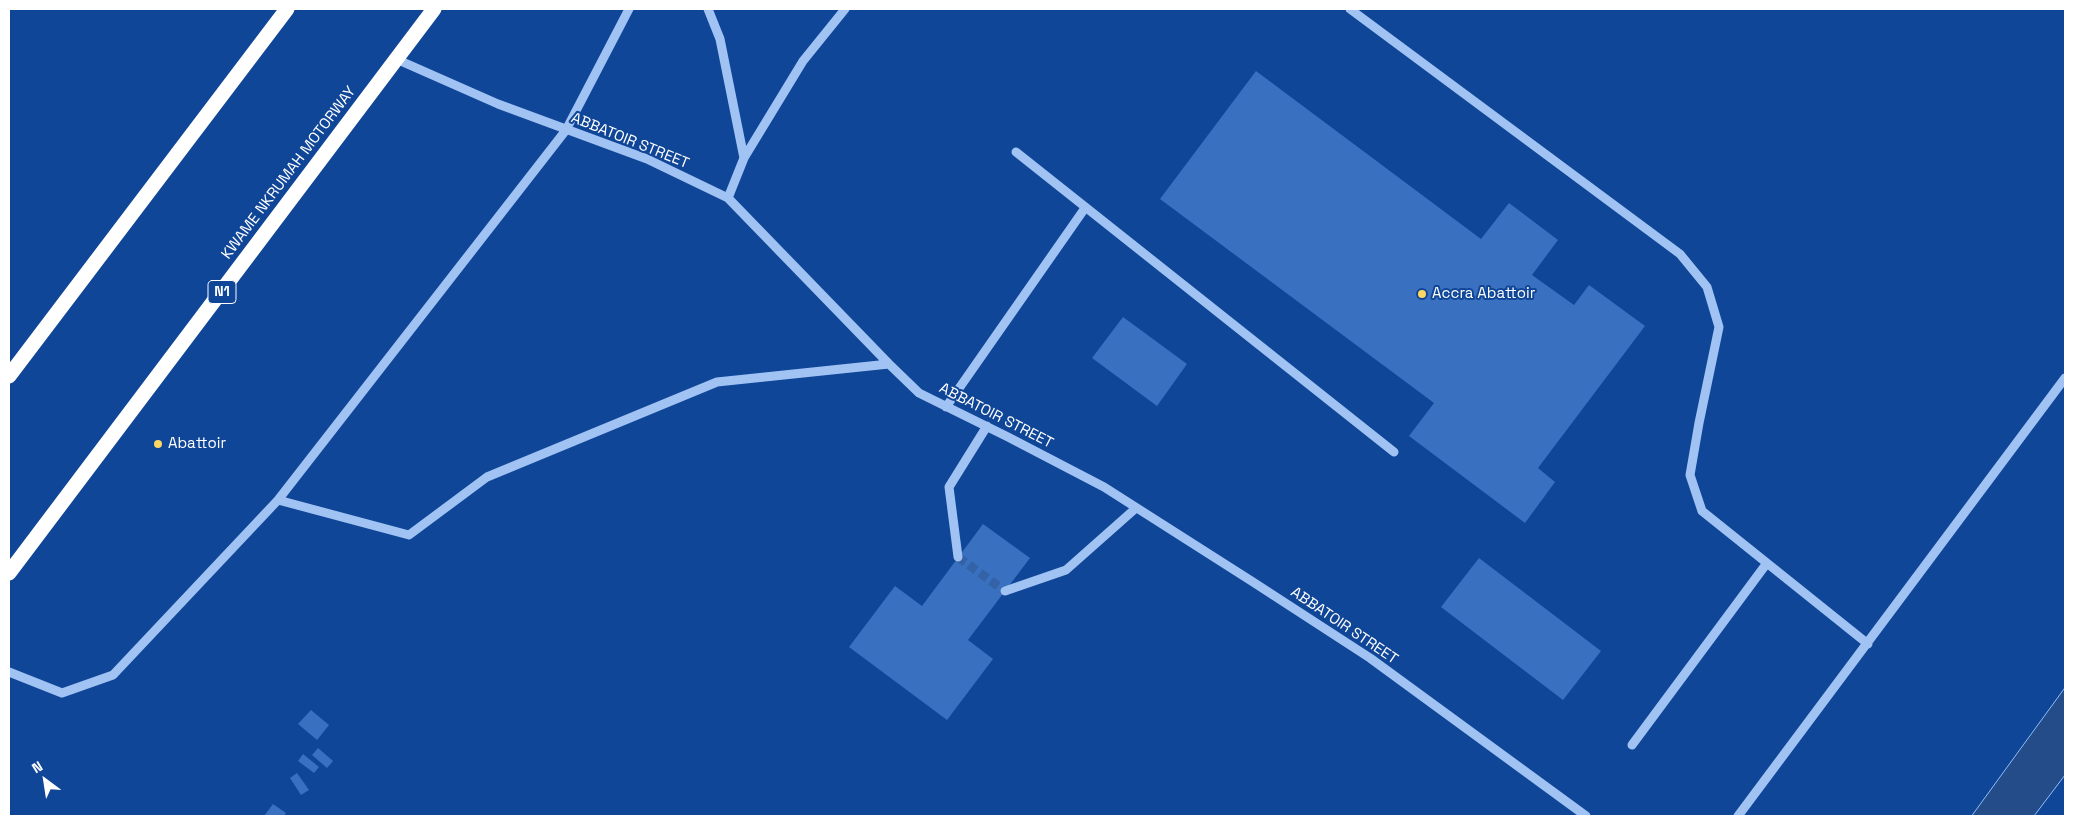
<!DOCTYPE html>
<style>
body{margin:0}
#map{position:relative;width:2074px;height:825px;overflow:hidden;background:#104697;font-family:"Space Grotesk",sans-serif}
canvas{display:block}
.frame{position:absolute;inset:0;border:10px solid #fff;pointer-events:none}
.north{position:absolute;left:20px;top:755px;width:50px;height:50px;-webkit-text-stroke:4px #104697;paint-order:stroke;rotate:329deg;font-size:14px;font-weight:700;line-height:20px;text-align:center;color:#fff}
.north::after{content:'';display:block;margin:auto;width:18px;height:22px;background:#fff;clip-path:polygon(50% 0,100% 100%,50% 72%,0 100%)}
</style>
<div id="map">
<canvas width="2074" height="825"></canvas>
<div class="frame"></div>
<div class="north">N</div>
</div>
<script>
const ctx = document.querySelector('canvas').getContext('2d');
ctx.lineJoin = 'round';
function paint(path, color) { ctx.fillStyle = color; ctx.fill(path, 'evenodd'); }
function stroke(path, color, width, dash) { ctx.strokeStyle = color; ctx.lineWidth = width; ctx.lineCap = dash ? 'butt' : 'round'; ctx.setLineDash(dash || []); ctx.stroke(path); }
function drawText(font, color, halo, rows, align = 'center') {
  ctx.font = font + ' "Space Grotesk",sans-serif'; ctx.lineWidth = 4; ctx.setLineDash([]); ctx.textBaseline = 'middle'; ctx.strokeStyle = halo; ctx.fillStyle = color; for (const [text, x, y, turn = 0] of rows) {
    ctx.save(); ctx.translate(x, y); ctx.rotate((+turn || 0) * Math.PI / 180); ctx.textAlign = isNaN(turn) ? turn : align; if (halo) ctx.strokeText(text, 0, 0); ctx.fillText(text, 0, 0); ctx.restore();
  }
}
const water = new Path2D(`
 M2065,688V775L2034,816H1972Z`);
paint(water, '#234c88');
stroke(water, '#91bdf8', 1);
paint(new Path2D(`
 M1256,71L1481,239L1509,203L1558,240L1532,275L1574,305L1589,285L1645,326L1538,468L1555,482L1525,523L1409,436L1434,403L1160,199Z
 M1123,317L1187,364L1157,406L1092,358Z
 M983,524L1030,558L968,640L993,659L947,720L849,647L895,586L922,606Z
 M1479,558L1601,651L1563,700L1441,607Z
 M311,710L329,725L317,740L298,724Z
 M318,748L333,761L327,768L312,755Z
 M303,754L319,767L314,773L298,761Z
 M297,773L309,790L301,795L290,778Z
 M273,804L286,813L284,816H264Z`), '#3970bf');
stroke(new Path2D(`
 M958,557L1005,591`), '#3462a7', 9, [9, 4.5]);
stroke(new Path2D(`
 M708,9L720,39L744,158
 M1350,9L1680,254L1707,287L1719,327L1699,423L1690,475L1702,511L1868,644
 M396,59L498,104L647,159L728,198L889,364L919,393L1008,437L1104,487L1253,582L1370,658L1586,816
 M1016,152L1394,452
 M728,198L744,158L803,61L845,9
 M946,407L1085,208
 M278,500L409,535L487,477L717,382L889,364
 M958,557L949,487L987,426
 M1005,591L1066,570L1136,508
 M9,672L62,693L113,675L278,500L566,130L629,9
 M1632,745L1767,563
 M1738,816L2065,378`), '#a0c3f4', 9);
stroke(new Path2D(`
 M9,376L287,9
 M9,573L434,9`), '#fff', 15);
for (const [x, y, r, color] of [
 [1422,294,5,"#ffd763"],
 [158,444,5,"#ffd763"]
]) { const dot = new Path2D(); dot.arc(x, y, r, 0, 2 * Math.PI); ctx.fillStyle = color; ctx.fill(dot); stroke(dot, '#104697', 2); }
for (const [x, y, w] of [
 [222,292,28]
]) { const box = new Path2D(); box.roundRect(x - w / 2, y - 11.5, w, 23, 4); ctx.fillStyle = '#104697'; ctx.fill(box); stroke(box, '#fff', 1); }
drawText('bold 14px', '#fff', null, [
 ["N1",222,292]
]);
drawText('15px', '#fff', '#104697', [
 ["ABBATOIR STREET",630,141,22],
 ["KWAME NKRUMAH MOTORWAY",289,173,-53],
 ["ABBATOIR STREET",996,416,27],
 ["ABBATOIR STREET",1344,626,34]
]);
drawText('15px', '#fff', '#104697', [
 ["Accra Abattoir",1432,294],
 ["Abattoir",168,444]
], 'left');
</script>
